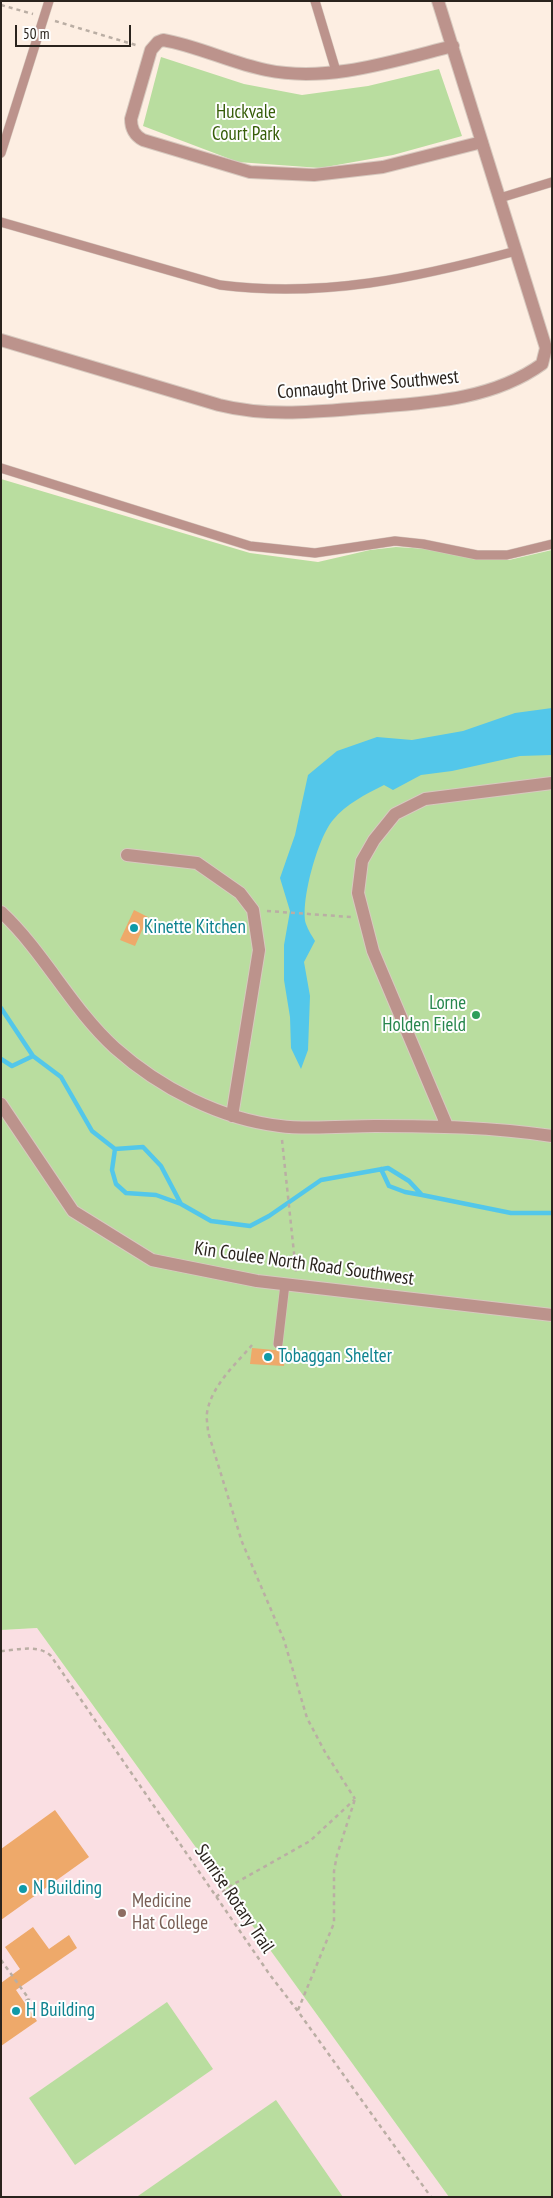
<!DOCTYPE html>
<style>
body{margin:0}
#map{position:relative;width:553px;height:2198px;overflow:hidden;background:#fdeee2;font-family:"PT Sans Narrow",sans-serif}
canvas{display:block}
.frame{position:absolute;inset:0;border:2px solid #2a231d;pointer-events:none}
.scale{position:absolute;left:15px;top:25px;width:116px;height:22px;box-sizing:border-box;border:2px solid #2a231d;border-top:0;padding-left:6px;font-size:15px;line-height:18px;white-space:nowrap;color:#2a231d;-webkit-text-stroke:4px #fefefe;paint-order:stroke}
</style>
<div id="map">
<canvas width="553" height="2198"></canvas>
<div class="frame"></div>
<div class="scale">50 m</div>
</div>
<script>
const ctx = document.querySelector('canvas').getContext('2d');
ctx.lineJoin = 'round';
function paint(path, color) { ctx.fillStyle = color; ctx.fill(path, 'evenodd'); }
function stroke(path, color, width, dash) { ctx.strokeStyle = color; ctx.lineWidth = width; ctx.lineCap = dash ? 'butt' : 'round'; ctx.setLineDash(dash || []); ctx.stroke(path); }
function drawText(font, color, halo, rows, align = 'center') {
  ctx.font = font + ' "PT Sans Narrow",sans-serif'; ctx.lineWidth = 4; ctx.setLineDash([]); ctx.textBaseline = 'middle'; ctx.strokeStyle = halo; ctx.fillStyle = color; for (const [text, x, y, turn = 0] of rows) {
    ctx.save(); ctx.translate(x, y); ctx.rotate((+turn || 0) * Math.PI / 180); ctx.textAlign = isNaN(turn) ? turn : align; if (halo) ctx.strokeText(text, 0, 0); ctx.fillText(text, 0, 0); ctx.restore();
  }
}
paint(new Path2D(`
 M37,1628L449,2197H1V1630Z`), '#fadfe3');
paint(new Path2D(`
 M161,57L244,84L302,95L368,86L439,69L462,136L393,155L320,168L238,162L143,126Z
 M1,479L250,553L318,562L370,550L396,547L428,549L479,559L509,560L552,550V2197H449L37,1628L1,1630Z
 M167,2002L213,2069L75,2165L29,2098Z
 M276,2100L343,2197H139L138,2196Z`), '#b9dd9f');
paint(new Path2D(`
 M552,708V755L520,756L452,771L421,775L393,790L384,785C366,794 346,804 333,820C318,837 300,902 306,924C308,930 312,936 315,941L304,962L310,996L308,1050L301,1069L291,1048L290,1017L284,980V945L290,911L280,878L295,835L308,775L337,751L377,737L412,740L463,731L515,713Z`), '#53c7ea');
stroke(new Path2D(`
 M1,1008L33,1056L61,1077L92,1131L115,1149L143,1147L161,1166L181,1204L211,1221L250,1226L269,1216L321,1180L388,1168L409,1181L422,1195L511,1213H552
 M1,1059L12,1066L33,1056
 M115,1149L112,1170L116,1184L126,1193L156,1195L181,1204
 M381,1169L389,1186L405,1192L422,1195`), '#53c7ea', 4.5);
paint(new Path2D(`
 M134,910L148,917L135,946L120,940Z
 M252,1348L285,1351L284,1366L250,1364Z
 M55,1810L89,1857L1,1920V1849Z
 M33,1927L49,1949L69,1935L77,1948L16,1990L37,2021L1,2046V1983L20,1969L5,1947Z`), '#eea96a');
const service = new Path2D(`
 M315,1L336,71
 M1,153L49,1
 M500,198L552,182
 M1,222L220,285C324,298 416,278 516,251
 M1,468L250,546L315,553L395,541L423,544L477,555H507L552,544
 M278,1344L285,1284`);
const minor = new Path2D(`
 M453,46C393,61 328,83 266,70C231,63 198,46 163,40L158,42L151,50L131,119C131,129 134,135 143,140L250,172L314,175L383,167L482,142
 M1,340L219,405C267,417 314,412 363,408C424,403 491,401 542,364L546,348L438,1
 M127,855L197,863L240,893L253,910L259,950L232,1116
 M1,912C44,952 71,1008 115,1048C160,1088 220,1119 280,1126C307,1130 346,1126 375,1126C434,1126 492,1127 552,1136
 M1,1104L73,1211L152,1260L257,1281L552,1315
 M447,1126L373,951L358,893L362,861L374,840L395,814L425,799L552,783`);
stroke(service, '#d7c9bf', 10);
stroke(minor, '#d7c9bf', 14);
stroke(new Path2D(`
 M1,5L33,14
 M55,21L139,46
 M267,911L351,917
 M282,1140L296,1272
 M252,1345C236,1364 211,1386 207,1413C206,1419 208,1426 208,1432L242,1542L284,1640L307,1718L325,1752L355,1799
 M1,1651C17,1650 39,1644 51,1656L270,1975L297,2010L431,2197
 M216,1897L232,1885L310,1841L354,1800
 M1,1960L29,1999L24,2002
 M298,2010L334,1923V1871L337,1855L355,1799`), '#baaea4', 2.5, [4, 4]);
stroke(service, '#bc938c', 9);
stroke(minor, '#bc938c', 12);
for (const [x, y, r, color] of [
 [134,928,5,"#0f9aa8"],
 [476,1015,5,"#2e9e5b"],
 [268,1357,5,"#0f9aa8"],
 [23,1889,5,"#0f9aa8"],
 [122,1913,5,"#8d6e63"],
 [16,2011,5,"#0f9aa8"]
]) { const dot = new Path2D(); dot.arc(x, y, r, 0, 2 * Math.PI); ctx.fillStyle = color; ctx.fill(dot); stroke(dot, '#fefefe', 2); }
drawText('19px', '#365d08', '#fefefe', [
 ["Huckvale",246,113],
 ["Court Park",246,135]
]);
drawText('19px', '#2a231d', '#fefefe', [
 ["Connaught Drive Southwest",368,385,-5],
 ["Kin Coulee North Road Southwest",304,1264,8],
 ["Sunrise Rotary Trail",234,1899,56]
]);
drawText('19px', '#0d838f', '#fefefe', [
 ["Kinette Kitchen",144,928],
 ["Tobaggan Shelter",278,1357],
 ["N Building",33,1889],
 ["H Building",26,2011]
], 'left');
drawText('19px', '#27864d', '#fefefe', [
 ["Lorne",466,1004],
 ["Holden Field",466,1026]
], 'right');
drawText('19px', '#785e54', '#fefefe', [
 ["Medicine",132,1902],
 ["Hat College",132,1924]
], 'left');
</script>
